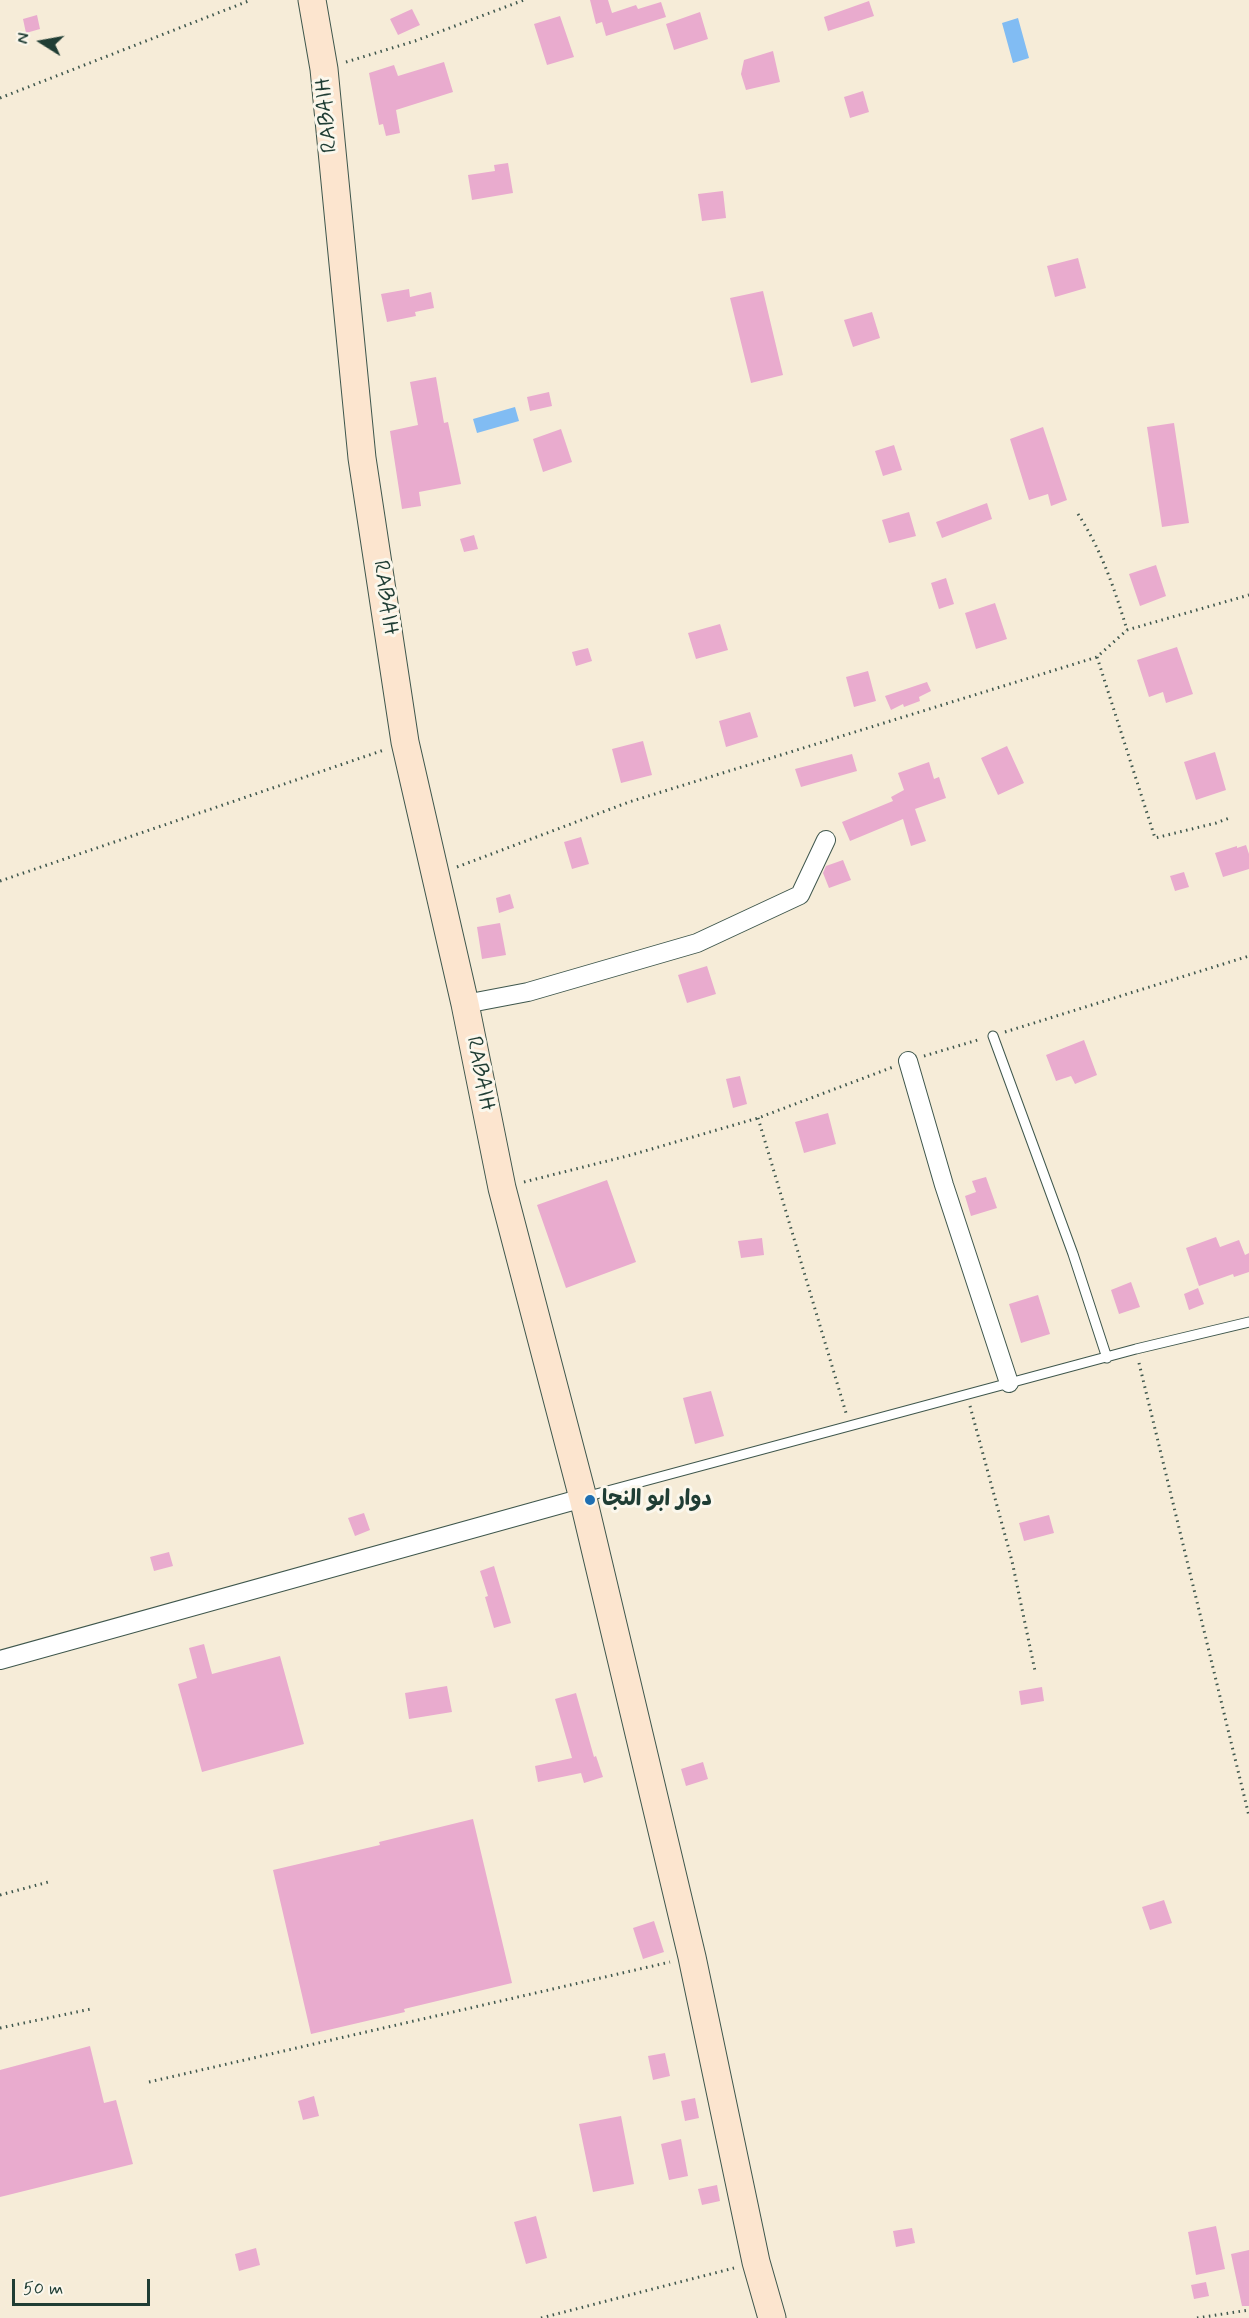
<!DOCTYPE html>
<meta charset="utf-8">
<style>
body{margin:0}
#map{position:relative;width:1249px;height:2318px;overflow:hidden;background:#f6ecd8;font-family:Mynerve,sans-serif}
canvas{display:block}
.north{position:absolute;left:12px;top:12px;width:60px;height:60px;-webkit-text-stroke:4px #fbf7ec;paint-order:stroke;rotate:281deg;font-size:16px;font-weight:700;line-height:24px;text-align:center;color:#1f3d34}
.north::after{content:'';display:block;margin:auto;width:21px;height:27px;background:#1f3d34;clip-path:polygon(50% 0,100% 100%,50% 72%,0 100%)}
.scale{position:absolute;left:12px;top:2279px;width:138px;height:27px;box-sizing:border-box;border:3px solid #1f3d34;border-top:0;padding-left:8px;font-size:18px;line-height:21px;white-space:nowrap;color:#1f3d34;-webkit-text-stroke:4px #fbf7ec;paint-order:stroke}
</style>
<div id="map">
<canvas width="1249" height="2318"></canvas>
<div class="north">N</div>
<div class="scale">50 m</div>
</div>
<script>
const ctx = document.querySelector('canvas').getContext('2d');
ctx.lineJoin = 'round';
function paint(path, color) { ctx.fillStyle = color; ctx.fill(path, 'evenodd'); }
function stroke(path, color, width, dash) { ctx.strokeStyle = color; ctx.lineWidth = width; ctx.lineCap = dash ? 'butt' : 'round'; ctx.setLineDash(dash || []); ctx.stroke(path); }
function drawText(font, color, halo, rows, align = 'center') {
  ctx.font = font + ' Mynerve,"Playpen Sans Arabic",sans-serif'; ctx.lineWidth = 6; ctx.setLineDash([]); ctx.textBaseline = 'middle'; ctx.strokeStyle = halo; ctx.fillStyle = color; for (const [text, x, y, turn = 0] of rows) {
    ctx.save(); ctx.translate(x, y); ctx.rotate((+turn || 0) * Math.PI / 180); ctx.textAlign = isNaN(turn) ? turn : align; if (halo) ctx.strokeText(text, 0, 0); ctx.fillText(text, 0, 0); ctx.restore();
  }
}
paint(new Path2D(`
 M1018,18L1029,58L1013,63L1002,23Z
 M515,407L519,421L477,433L473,419Z`), '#81bcf3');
paint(new Path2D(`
 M590,0H608L612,13L636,5L638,9L661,2L666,17L606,36L602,22L596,24Z
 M869,1L874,16L828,31L824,17Z
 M412,9L420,25L398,35L390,19Z
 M700,12L708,39L674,50L666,24Z
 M37,15L40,29L26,33L23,19Z
 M560,16L574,57L547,65L534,24Z
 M773,51L780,82L746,90L741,74L744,60Z
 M444,62L453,92L396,110L400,133L386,136L383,124L379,125L369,73L394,65L398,76Z
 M863,91L869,112L850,118L844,97Z
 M508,163L513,193L472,200L468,175L495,171L494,165Z
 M723,191L726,218L702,221L698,194Z
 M1078,258L1086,288L1055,297L1047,266Z
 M409,289L410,297L431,292L434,308L415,312L416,316L387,322L381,294Z
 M763,291L783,375L751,383L730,298Z
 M872,312L880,338L853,347L844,320Z
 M436,377L444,423L448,422L461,484L419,492L421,506L402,509L390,431L418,425L410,382Z
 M549,392L552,406L530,411L527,397Z
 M1174,423L1189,523L1162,527L1147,427Z
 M1043,427L1067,500L1051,506L1048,494L1029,500L1010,439Z
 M561,429L572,462L543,472L533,439Z
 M894,445L902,470L883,476L875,451Z
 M987,503L992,519L942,538L936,522Z
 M909,512L916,536L889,543L882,520Z
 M474,535L478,549L464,552L460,539Z
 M1156,565L1166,596L1140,606L1129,574Z
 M946,578L954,604L939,609L931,583Z
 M995,603L1007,639L976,649L965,613Z
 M720,624L728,650L696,659L688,633Z
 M1177,647L1193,694L1166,703L1163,692L1149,697L1137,660Z
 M588,648L592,661L576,666L572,652Z
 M868,671L876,701L854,707L846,677Z
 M927,682L931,691L919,697L920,701L904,707L903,704L891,710L885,696Z
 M750,712L758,737L726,747L719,721Z
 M643,741L652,775L621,783L612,749Z
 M1007,746L1024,783L998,795L981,758Z
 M1215,752L1226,790L1196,800L1184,762Z
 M852,754L857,771L801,787L795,769Z
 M929,762L934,779L939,777L946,798L915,809L926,841L911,846L903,819L850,841L842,822L893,801L891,797L904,790L898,773Z
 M581,837L589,864L572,869L564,842Z
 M1246,845L1249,854V869L1223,877L1215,853L1237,846V848Z
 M843,860L851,880L829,888L823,873L826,866Z
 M1184,872L1189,887L1175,891L1170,876Z
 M510,894L514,908L499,913L496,898Z
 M500,923L506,955L482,959L477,927Z
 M707,966L716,994L687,1003L678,975Z
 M1084,1040L1097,1075L1075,1084L1071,1076L1056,1081L1046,1055Z
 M740,1076L747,1104L733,1108L726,1079Z
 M828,1113L836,1144L804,1153L795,1122Z
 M986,1177L997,1208L971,1216L965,1196L976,1192L972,1181Z
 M607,1180L636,1262L566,1288L537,1205Z
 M1216,1237L1220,1247L1239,1240L1245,1255L1249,1253V1272L1234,1277L1233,1274L1199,1286L1186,1248Z
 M762,1238L764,1255L741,1258L738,1241Z
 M1131,1282L1140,1307L1119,1314L1111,1290Z
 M1198,1288L1204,1304L1189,1310L1184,1294Z
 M1038,1295L1050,1334L1021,1343L1009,1304Z
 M711,1391L724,1436L695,1444L683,1398Z
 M364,1513L370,1530L355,1536L348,1518Z
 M1049,1515L1054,1533L1024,1541L1019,1523Z
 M169,1552L173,1566L154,1571L150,1557Z
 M494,1566L511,1623L494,1628L485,1597L488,1596L480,1571Z
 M204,1644L212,1674L280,1656L304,1744L202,1772L178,1684L197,1678L189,1648Z
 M447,1686L452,1712L409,1719L405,1693Z
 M1042,1687L1044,1701L1021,1705L1019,1691Z
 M576,1693L594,1757L596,1756L603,1777L584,1783L581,1773L538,1782L535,1766L572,1758L555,1699Z
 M703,1762L708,1779L686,1786L681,1769Z
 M473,1819L512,1983L404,2009L405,2012L311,2034L273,1870L380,1845L379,1842Z
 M1164,1900L1172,1923L1150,1930L1142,1907Z
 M654,1921L664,1952L643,1959L633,1928Z
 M90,2046L104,2103L116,2100L133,2164L0,2197V2070Z
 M665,2053L670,2076L653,2080L648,2056Z
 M314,2096L319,2116L303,2120L298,2101Z
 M695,2098L699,2118L685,2121L681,2101Z
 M621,2116L634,2184L593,2192L579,2124Z
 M681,2139L688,2176L669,2180L661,2144Z
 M717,2185L720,2201L702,2205L698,2189Z
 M536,2216L547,2258L526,2264L514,2222Z
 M1216,2226L1225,2269L1196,2275L1188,2232Z
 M912,2228L915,2243L896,2247L893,2231Z
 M256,2248L260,2265L239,2271L235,2254Z
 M1249,2250V2306H1242L1231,2254Z
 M1206,2282L1209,2296L1194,2299L1191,2285Z`), '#e9abce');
const lane = new Path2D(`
 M993,1036L1073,1254L1107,1358
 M585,1497L1136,1349L1249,1322`);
const street = new Path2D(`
 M465,1004L528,992L697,943L800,895L826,840
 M908,1061L944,1185L1009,1383
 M0,1660L583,1498`);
const secondary = new Path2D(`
 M312,0L324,69L362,458L405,742L465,1004L502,1188L583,1498L692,1957L756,2262L772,2318`);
stroke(lane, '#3f574d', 11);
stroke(street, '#3f574d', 20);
stroke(secondary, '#3f574d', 29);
stroke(new Path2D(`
 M346,62L415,41L524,0
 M0,98L251,0
 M1078,514C1101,549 1115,590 1127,630
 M1097,657L1155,838L1216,823L1232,817
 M457,867L629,802L1097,657L1127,630L1249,595
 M0,881L384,750
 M1005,1032L1249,956
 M924,1056L981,1039
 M758,1118L846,1413
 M524,1182L631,1155L758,1118L893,1067
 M1139,1363L1249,1816
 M970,1406L1012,1561L1035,1671
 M0,1895L52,1881
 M0,2028L91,2009
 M149,2082L670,1962
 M541,2318L734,2268
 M1197,2318L1249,2310`), '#3f574d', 3, [1.5, 4.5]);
stroke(lane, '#fff', 9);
stroke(street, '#fff', 18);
stroke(secondary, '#fce5cf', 27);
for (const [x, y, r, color] of [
 [590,1500,6,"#1f6fb2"]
]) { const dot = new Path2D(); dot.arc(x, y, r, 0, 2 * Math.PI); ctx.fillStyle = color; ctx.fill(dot); stroke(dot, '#fbf7ec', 2); }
drawText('22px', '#1f3d34', '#fbf7ec', [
 ["RABAIH",328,115,-95],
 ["RABAIH",384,598,82],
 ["RABAIH",479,1074,79]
]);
drawText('bold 22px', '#1f3d34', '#fbf7ec', [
 ["دوار ابو النجا",602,1500]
], 'left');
</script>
